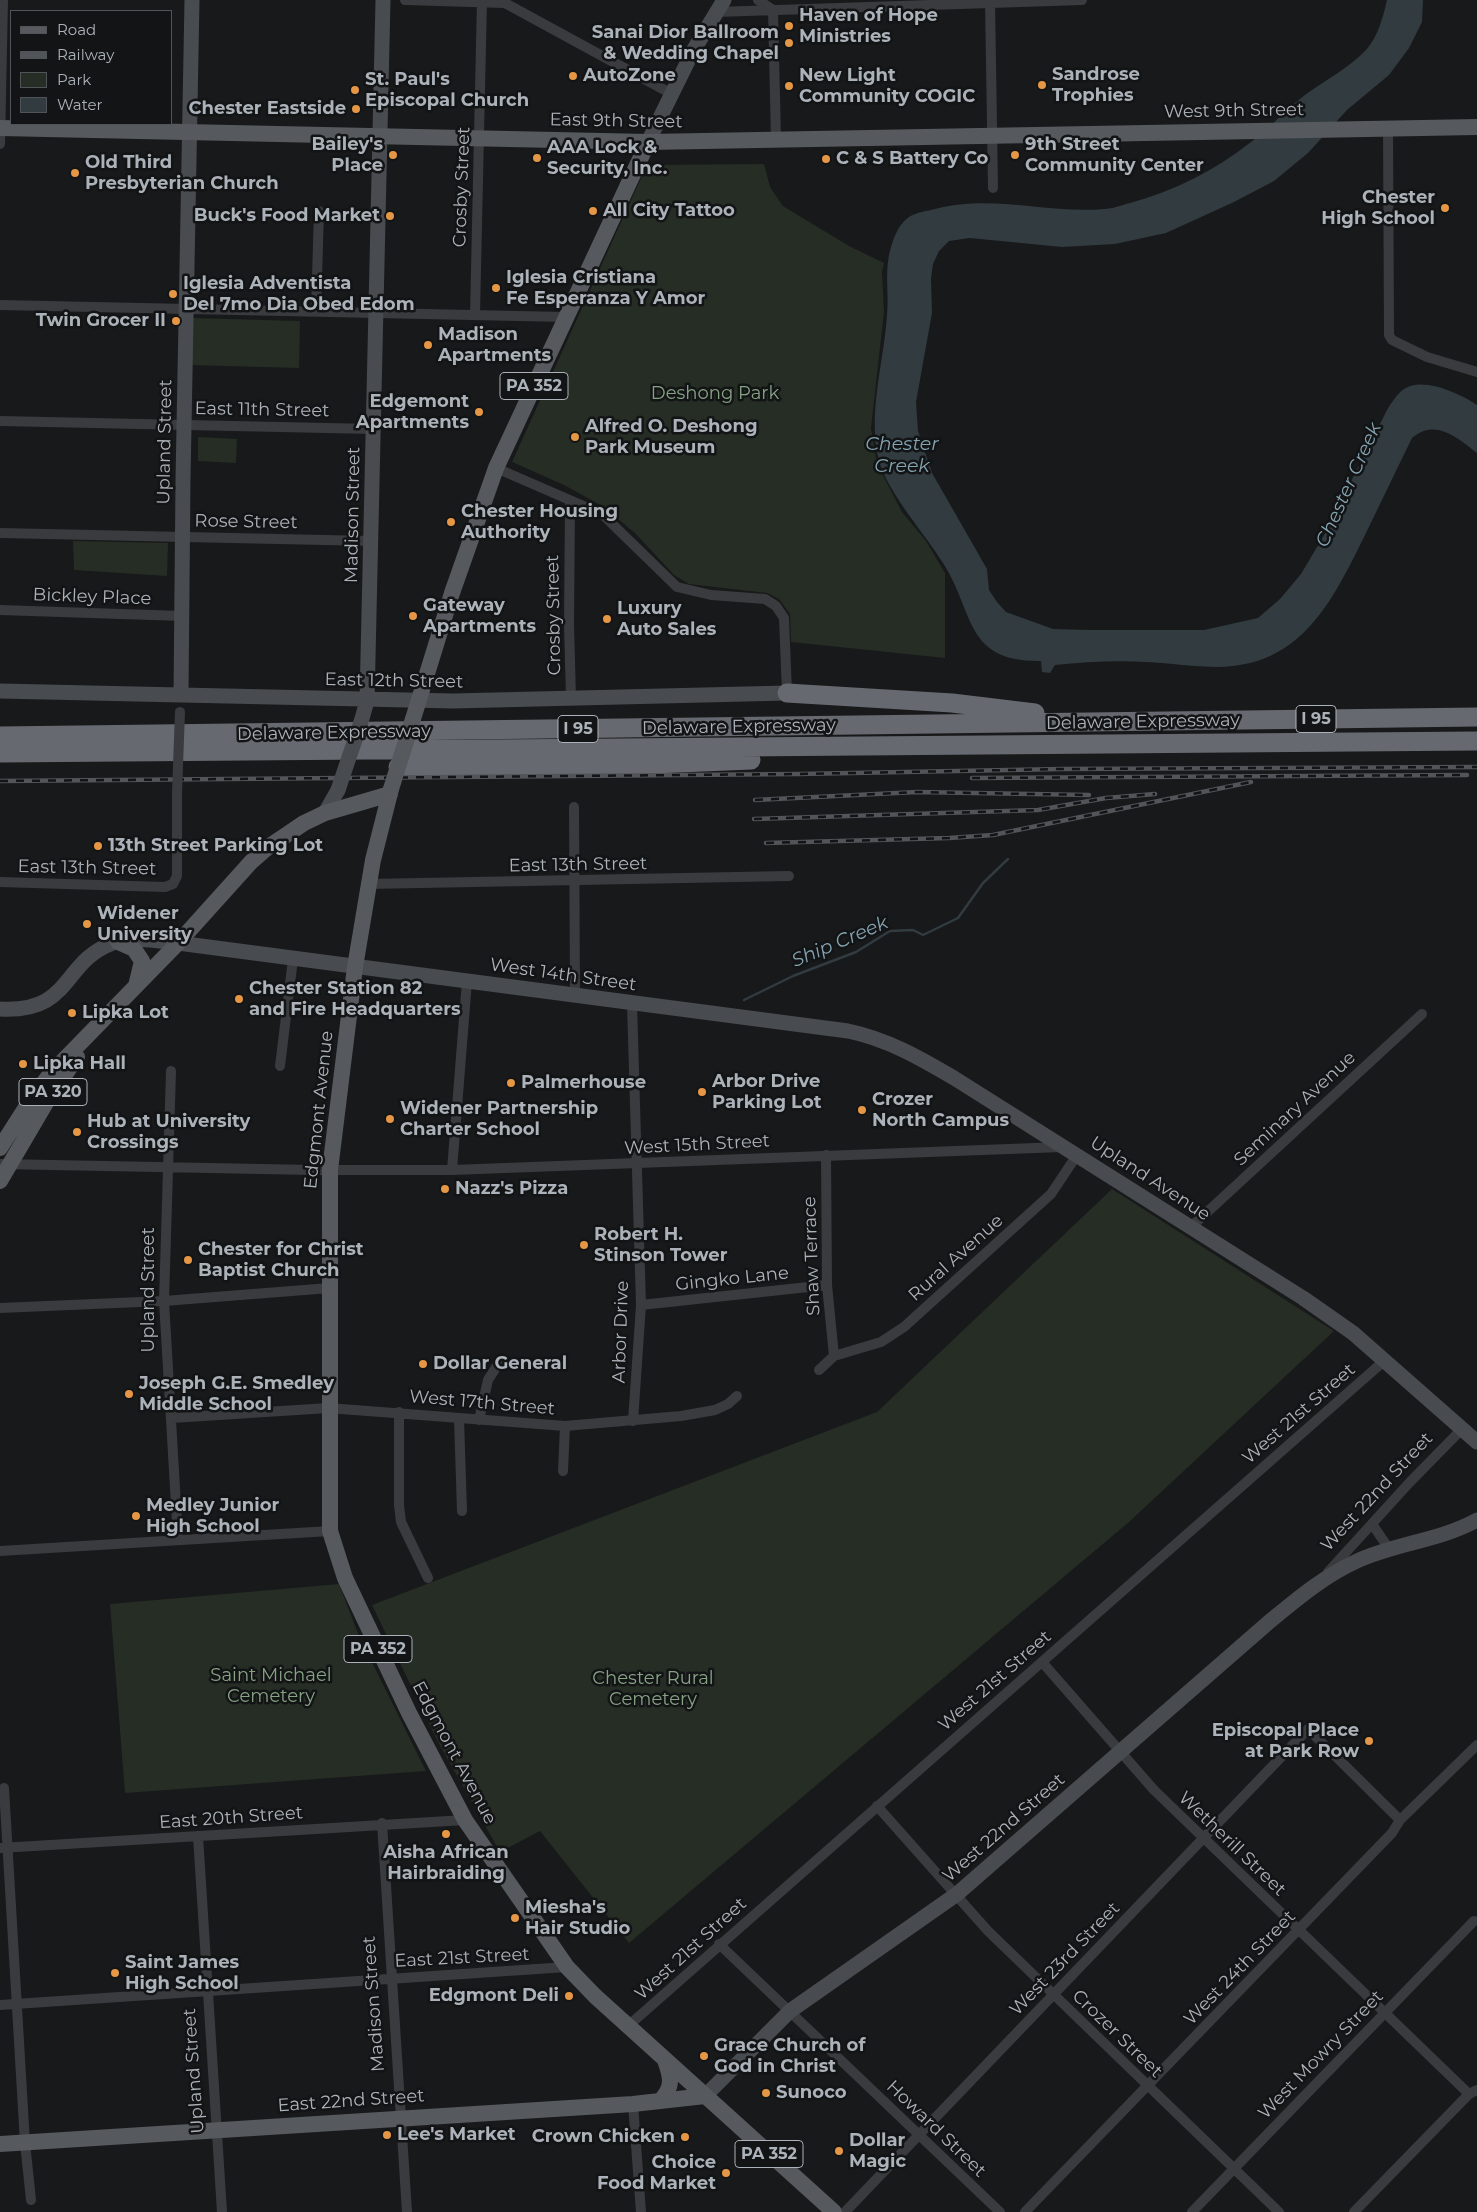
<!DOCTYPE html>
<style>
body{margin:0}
#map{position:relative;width:1477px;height:2212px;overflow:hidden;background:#18191a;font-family:Montserrat,sans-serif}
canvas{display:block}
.legend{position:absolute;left:10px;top:10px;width:162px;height:115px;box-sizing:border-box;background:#131415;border:1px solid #505357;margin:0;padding:6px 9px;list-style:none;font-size:15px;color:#acb2b9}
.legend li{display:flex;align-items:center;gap:10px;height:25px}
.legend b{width:25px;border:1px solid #505357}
</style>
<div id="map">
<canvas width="1477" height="2212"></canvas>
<ul class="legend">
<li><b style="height:6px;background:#56595e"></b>Road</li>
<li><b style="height:6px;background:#515458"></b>Railway</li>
<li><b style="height:14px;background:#252d25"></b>Park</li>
<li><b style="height:14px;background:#313b40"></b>Water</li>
</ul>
</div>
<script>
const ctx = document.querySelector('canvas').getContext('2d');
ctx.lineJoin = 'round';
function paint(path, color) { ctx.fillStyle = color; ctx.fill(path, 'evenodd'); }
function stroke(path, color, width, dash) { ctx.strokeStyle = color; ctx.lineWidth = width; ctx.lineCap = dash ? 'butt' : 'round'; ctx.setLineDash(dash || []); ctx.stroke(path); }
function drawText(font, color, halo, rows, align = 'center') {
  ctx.font = font + ' Montserrat,sans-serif'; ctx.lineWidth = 5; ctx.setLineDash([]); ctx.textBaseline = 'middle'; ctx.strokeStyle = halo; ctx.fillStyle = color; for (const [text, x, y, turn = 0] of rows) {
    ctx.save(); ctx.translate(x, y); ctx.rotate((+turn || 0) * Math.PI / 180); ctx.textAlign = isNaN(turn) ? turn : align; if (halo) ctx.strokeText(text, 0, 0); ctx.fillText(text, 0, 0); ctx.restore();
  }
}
paint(new Path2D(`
 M764,164L770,187L783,206L849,246L884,263L882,272L884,312L871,428L877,464L902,512L926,541L945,573V658L791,642L790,614L779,599L767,593L689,584L674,575L636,534L604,507L564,485L512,462L647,165Z
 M191,318L300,321L299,368L189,365Z
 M198,437L237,439L236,463L198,461Z
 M73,541L168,543L167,576L74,570Z
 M1112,1189L1334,1331L1129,1522L629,1943L540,1831L500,1852L438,1742L372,1605L877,1412Z
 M339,1584L359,1636L426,1771L125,1793L110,1604Z`), '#252d25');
paint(new Path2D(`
 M1387,0H1423L1422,22L1409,48L1389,75L1347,110L1308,153L1274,181L1234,202L1166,233L1115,244L1062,247L970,238L949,241L939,251L933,264L931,279L932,313L916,402L918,431L932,473L987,569L989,590L997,602L1006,612L1053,629L1089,630H1204L1258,618L1280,599L1301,574L1323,537L1387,410C1392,402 1397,394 1404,389C1423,376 1461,394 1477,405V453C1457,437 1435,418 1412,438C1396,471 1380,504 1364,537C1332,602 1301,666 1218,667C1194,667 1170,663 1146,662C1116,660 1085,662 1055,665L1050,673L1042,672L1041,661C964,662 975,613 943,563C925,534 888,493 879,461C867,414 884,362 887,315C889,295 885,275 889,255C892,242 897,225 909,217C917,212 927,211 935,209C994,194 1046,214 1104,209C1112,209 1122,205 1130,203C1175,191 1215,170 1251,142C1270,128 1286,109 1305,95C1325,80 1349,68 1366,50C1378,37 1383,17 1387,0Z`), '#313b40');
stroke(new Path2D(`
 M744,1000L793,976L856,952L890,931L913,930L923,935L958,918L983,883L1008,859`), '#313b40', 2.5);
stroke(new Path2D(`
 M405,0L505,3L672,94
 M758,0L773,10
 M990,0L993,188
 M773,10L776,140
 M716,12L1082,0
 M1388,128L1389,335L1392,340L1427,357L1477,372
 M0,144L3,0
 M0,305L566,317
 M316,311L319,211
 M475,315L482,0
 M0,421L373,429
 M496,468L602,514L677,587L711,595L765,599L776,606L784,618L787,693
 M570,501L569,625L571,698
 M0,533L371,541
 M0,610L182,616
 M574,807L575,995
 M0,882L165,887L173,884L177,876V793
 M368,884L789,876
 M632,1004L641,1305L633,1421
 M280,1066L293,959
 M171,1071L164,1301L178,1539
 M826,1155L827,1285L834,1356
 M0,1164L314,1170H452L1062,1147
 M452,1170L467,981
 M1191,1227L1422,1014
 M641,1305L827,1285
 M0,1308L164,1301L330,1288
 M819,1370L834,1356L881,1342L904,1327L1051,1194L1077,1155
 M399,1412V1505L401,1522L428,1578
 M172,1418L328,1408L565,1426L681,1416L715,1410L728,1404L737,1396
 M459,1419L462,1511
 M479,1420L488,1380L500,1361
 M563,1471L565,1426
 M1372,1524L1390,1550
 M0,1551L330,1531
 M1328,1572L1410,1482L1462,1429
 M1042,1662L1154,1790L1469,2094L1477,2090
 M4,1788L25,2143L31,2200
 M877,1806L988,1931L1279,2212
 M382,1823L407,2212
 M198,1836L222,2212
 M0,1848L465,1820
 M719,1944L1000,2212
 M0,2005L567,1967
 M628,2026L1384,1361
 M633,2104L641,2212
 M845,2212L1308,1729L1400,1820
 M1025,2212L1392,1833L1400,1820L1477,1745
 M1192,2212L1474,1921
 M1354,2212L1469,2094`), '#3a3b3f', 10);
stroke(new Path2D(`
 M648,142L693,51L724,0
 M0,691L453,701L787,693
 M181,695L183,480L192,0
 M361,722L367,701L383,0
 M325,813L338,790
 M0,1009C73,1013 61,962 113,943C133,936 157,941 178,943L848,1031C887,1039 920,1058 954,1078L1303,1298L1353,1333L1477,1442
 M705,2096L790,2011L957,1894L1269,1622C1297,1599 1324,1576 1357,1561C1396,1543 1439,1541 1477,1520`), '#484b4f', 15);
stroke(new Path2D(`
 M0,128L648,142L1477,127
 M413,719L452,593L496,468L648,142
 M391,789L373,860L355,967L330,1170V1531L345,1578L409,1713L465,1820L567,1967L595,1996L834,2212
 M118,942L134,949L142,961L136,986
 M0,1148L30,1101L51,1073L178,943L251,862L267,848L304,823L325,813L390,794
 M0,1181L47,1101L77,1057
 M660,2101C674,2087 671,2077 665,2060
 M0,2144L633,2104L705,2096`), '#56595e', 16);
stroke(new Path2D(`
 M787,693L952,703L1035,713
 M0,736L1477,717
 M0,753L1477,741
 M398,767L630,765L751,760`), '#666a70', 19);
const rail = new Path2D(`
 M972,778L1467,775
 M0,781L799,774L1062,769L1477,767
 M755,800L917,792L1089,795
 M754,819L1038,810L1106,798L1155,794
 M766,843L949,838L993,835L1251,782`);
stroke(rail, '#515458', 4.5);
stroke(rail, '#131415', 2.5, [8]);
stroke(new Path2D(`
 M177,793L180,712`), '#3a3b3f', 10);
stroke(new Path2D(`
 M338,790L361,722`), '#484b4f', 15);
stroke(new Path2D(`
 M391,789L413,719`), '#56595e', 16);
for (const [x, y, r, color] of [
 [789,26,5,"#e69745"],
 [789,43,5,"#e69745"],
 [573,76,5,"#e69745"],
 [1042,85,5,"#e69745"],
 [789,86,5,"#e69745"],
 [355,90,5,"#e69745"],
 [356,109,5,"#e69745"],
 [393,155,5,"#e69745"],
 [1015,155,5,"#e69745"],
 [537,158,5,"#e69745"],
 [826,159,5,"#e69745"],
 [75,173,5,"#e69745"],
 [1445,208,5,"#e69745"],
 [593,211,5,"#e69745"],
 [390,216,5,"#e69745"],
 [496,288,5,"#e69745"],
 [173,294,5,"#e69745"],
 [176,321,5,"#e69745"],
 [428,345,5,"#e69745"],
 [479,412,5,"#e69745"],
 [575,437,5,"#e69745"],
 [451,522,5,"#e69745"],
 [413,616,5,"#e69745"],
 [607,619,5,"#e69745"],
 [98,846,5,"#e69745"],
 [87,924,5,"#e69745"],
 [239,999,5,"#e69745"],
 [72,1013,5,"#e69745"],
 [23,1064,5,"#e69745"],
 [511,1083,5,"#e69745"],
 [702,1092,5,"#e69745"],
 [862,1110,5,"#e69745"],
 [390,1119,5,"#e69745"],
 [77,1132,5,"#e69745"],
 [445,1189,5,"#e69745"],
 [584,1245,5,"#e69745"],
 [188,1260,5,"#e69745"],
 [423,1364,5,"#e69745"],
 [129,1394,5,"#e69745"],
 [136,1516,5,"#e69745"],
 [1369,1741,5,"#e69745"],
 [446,1834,5,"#e69745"],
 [515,1918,5,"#e69745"],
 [115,1973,5,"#e69745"],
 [569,1996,5,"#e69745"],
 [704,2056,5,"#e69745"],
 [766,2093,5,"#e69745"],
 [387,2135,5,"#e69745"],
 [685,2137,5,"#e69745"],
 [839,2151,5,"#e69745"],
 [726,2173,5,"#e69745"]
]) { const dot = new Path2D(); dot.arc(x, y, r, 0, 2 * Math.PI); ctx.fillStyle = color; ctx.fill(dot); stroke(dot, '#131415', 2); }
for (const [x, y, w] of [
 [534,386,68],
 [1316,719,40],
 [578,729,40],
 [53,1092,68],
 [378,1649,68],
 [769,2154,68]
]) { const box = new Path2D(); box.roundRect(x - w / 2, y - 13.5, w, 27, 4); ctx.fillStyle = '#131415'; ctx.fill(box); stroke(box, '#acb2b9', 1); }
drawText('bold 16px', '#acb2b9', null, [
 ["PA 352",534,386],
 ["I 95",1316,719],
 ["I 95",578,729],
 ["PA 320",53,1092],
 ["PA 352",378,1649],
 ["PA 352",769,2154]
]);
drawText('bold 18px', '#acb2b9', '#131415', [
 ["Haven of Hope",799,16],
 ["Ministries",799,37],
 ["Sanai Dior Ballroom",779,33,"right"],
 ["& Wedding Chapel",779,54,"right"],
 ["Sandrose",1052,75],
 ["Trophies",1052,96],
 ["AutoZone",583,76],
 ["New Light",799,76],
 ["Community COGIC",799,97],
 ["St. Paul's",365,80],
 ["Episcopal Church",365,101],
 ["Chester Eastside",346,109,"right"],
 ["Bailey's",383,145,"right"],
 ["Place",383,166,"right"],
 ["9th Street",1025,145],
 ["Community Center",1025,166],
 ["AAA Lock &",547,148],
 ["Security, Inc.",547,169],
 ["C & S Battery Co",836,159],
 ["Old Third",85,163],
 ["Presbyterian Church",85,184],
 ["Chester",1435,198,"right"],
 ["High School",1435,219,"right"],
 ["All City Tattoo",603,211],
 ["Buck's Food Market",380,216,"right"],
 ["Iglesia Cristiana",506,278],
 ["Fe Esperanza Y Amor",506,299],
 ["Iglesia Adventista",183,284],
 ["Del 7mo Dia Obed Edom",183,305],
 ["Twin Grocer II",166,321,"right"],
 ["Madison",438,335],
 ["Apartments",438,356],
 ["Edgemont",469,402,"right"],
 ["Apartments",469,423,"right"],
 ["Alfred O. Deshong",585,427],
 ["Park Museum",585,448],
 ["Chester Housing",461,512],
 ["Authority",461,533],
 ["Gateway",423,606],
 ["Apartments",423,627],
 ["Luxury",617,609],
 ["Auto Sales",617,630],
 ["13th Street Parking Lot",108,846],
 ["Widener",97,914],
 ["University",97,935],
 ["Chester Station 82",249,989],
 ["and Fire Headquarters",249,1010],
 ["Lipka Lot",82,1013],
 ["Lipka Hall",33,1064],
 ["Arbor Drive",712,1082],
 ["Parking Lot",712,1103],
 ["Palmerhouse",521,1083],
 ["Crozer",872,1100],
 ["North Campus",872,1121],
 ["Widener Partnership",400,1109],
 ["Charter School",400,1130],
 ["Hub at University",87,1122],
 ["Crossings",87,1143],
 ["Nazz's Pizza",455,1189],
 ["Robert H.",594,1235],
 ["Stinson Tower",594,1256],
 ["Chester for Christ",198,1250],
 ["Baptist Church",198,1271],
 ["Dollar General",433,1364],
 ["Joseph G.E. Smedley",139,1384],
 ["Middle School",139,1405],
 ["Medley Junior",146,1506],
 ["High School",146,1527],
 ["Episcopal Place",1359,1731,"right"],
 ["at Park Row",1359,1752,"right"],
 ["Aisha African",446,1853,"center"],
 ["Hairbraiding",446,1874,"center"],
 ["Miesha's",525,1908],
 ["Hair Studio",525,1929],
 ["Saint James",125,1963],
 ["High School",125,1984],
 ["Edgmont Deli",559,1996,"right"],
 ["Grace Church of",714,2046],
 ["God in Christ",714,2067],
 ["Sunoco",776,2093],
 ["Lee's Market",397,2135],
 ["Crown Chicken",675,2137,"right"],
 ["Dollar",849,2141],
 ["Magic",849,2162],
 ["Choice",716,2163,"right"],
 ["Food Market",716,2184,"right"]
], 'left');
drawText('18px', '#acb2b9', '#131415', [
 ["West 9th Street",1234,111,-1],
 ["East 9th Street",616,121,1],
 ["Crosby Street",462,187,-88],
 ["East 11th Street",262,410,1],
 ["Upland Street",165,442,-89],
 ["Madison Street",353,515,-89],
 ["Rose Street",246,522,1],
 ["Bickley Place",92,597,2],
 ["Crosby Street",554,615,-91],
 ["East 12th Street",394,681,1],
 ["Delaware Expressway",1143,722,-1],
 ["Delaware Expressway",739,727,-1],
 ["Delaware Expressway",334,733,-1],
 ["East 13th Street",578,865,-1],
 ["East 13th Street",87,868,1],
 ["West 14th Street",563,975,8],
 ["Seminary Avenue",1295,1109,-43],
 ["Edgmont Avenue",319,1110,-84],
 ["West 15th Street",697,1145,-3],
 ["Upland Avenue",1150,1179,33],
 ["Shaw Terrace",812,1256,-92],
 ["Rural Avenue",956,1258,-42],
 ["Gingko Lane",732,1279,-6],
 ["Upland Street",149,1290,-90],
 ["Arbor Drive",621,1332,-88],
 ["West 17th Street",482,1403,5],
 ["West 21st Street",1299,1414,-41],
 ["West 22nd Street",1377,1492,-47],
 ["West 21st Street",995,1681,-41],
 ["Edgmont Avenue",454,1753,62],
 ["East 20th Street",231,1818,-4],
 ["West 22nd Street",1004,1828,-41],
 ["Wetherill Street",1232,1844,44],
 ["West 21st Street",691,1949,-42],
 ["East 21st Street",462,1958,-3],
 ["West 23rd Street",1065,1959,-46],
 ["West 24th Street",1240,1968,-46],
 ["Madison Street",374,2004,-94],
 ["Crozer Street",1117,2034,44],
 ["West Mowry Street",1321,2055,-46],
 ["Upland Street",194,2071,-94],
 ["East 22nd Street",351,2101,-4],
 ["Howard Street",936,2129,44]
]);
drawText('18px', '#87a384', '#131415', [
 ["Deshong Park",715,394],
 ["Saint Michael",271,1676],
 ["Cemetery",271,1697],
 ["Chester Rural",653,1679],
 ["Cemetery",653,1700]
]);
drawText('italic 19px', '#85a4b1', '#131415', [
 ["Chester",902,444],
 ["Creek",902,466],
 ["Chester Creek",1349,485,-66],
 ["Ship Creek",840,942,-23]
]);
</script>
